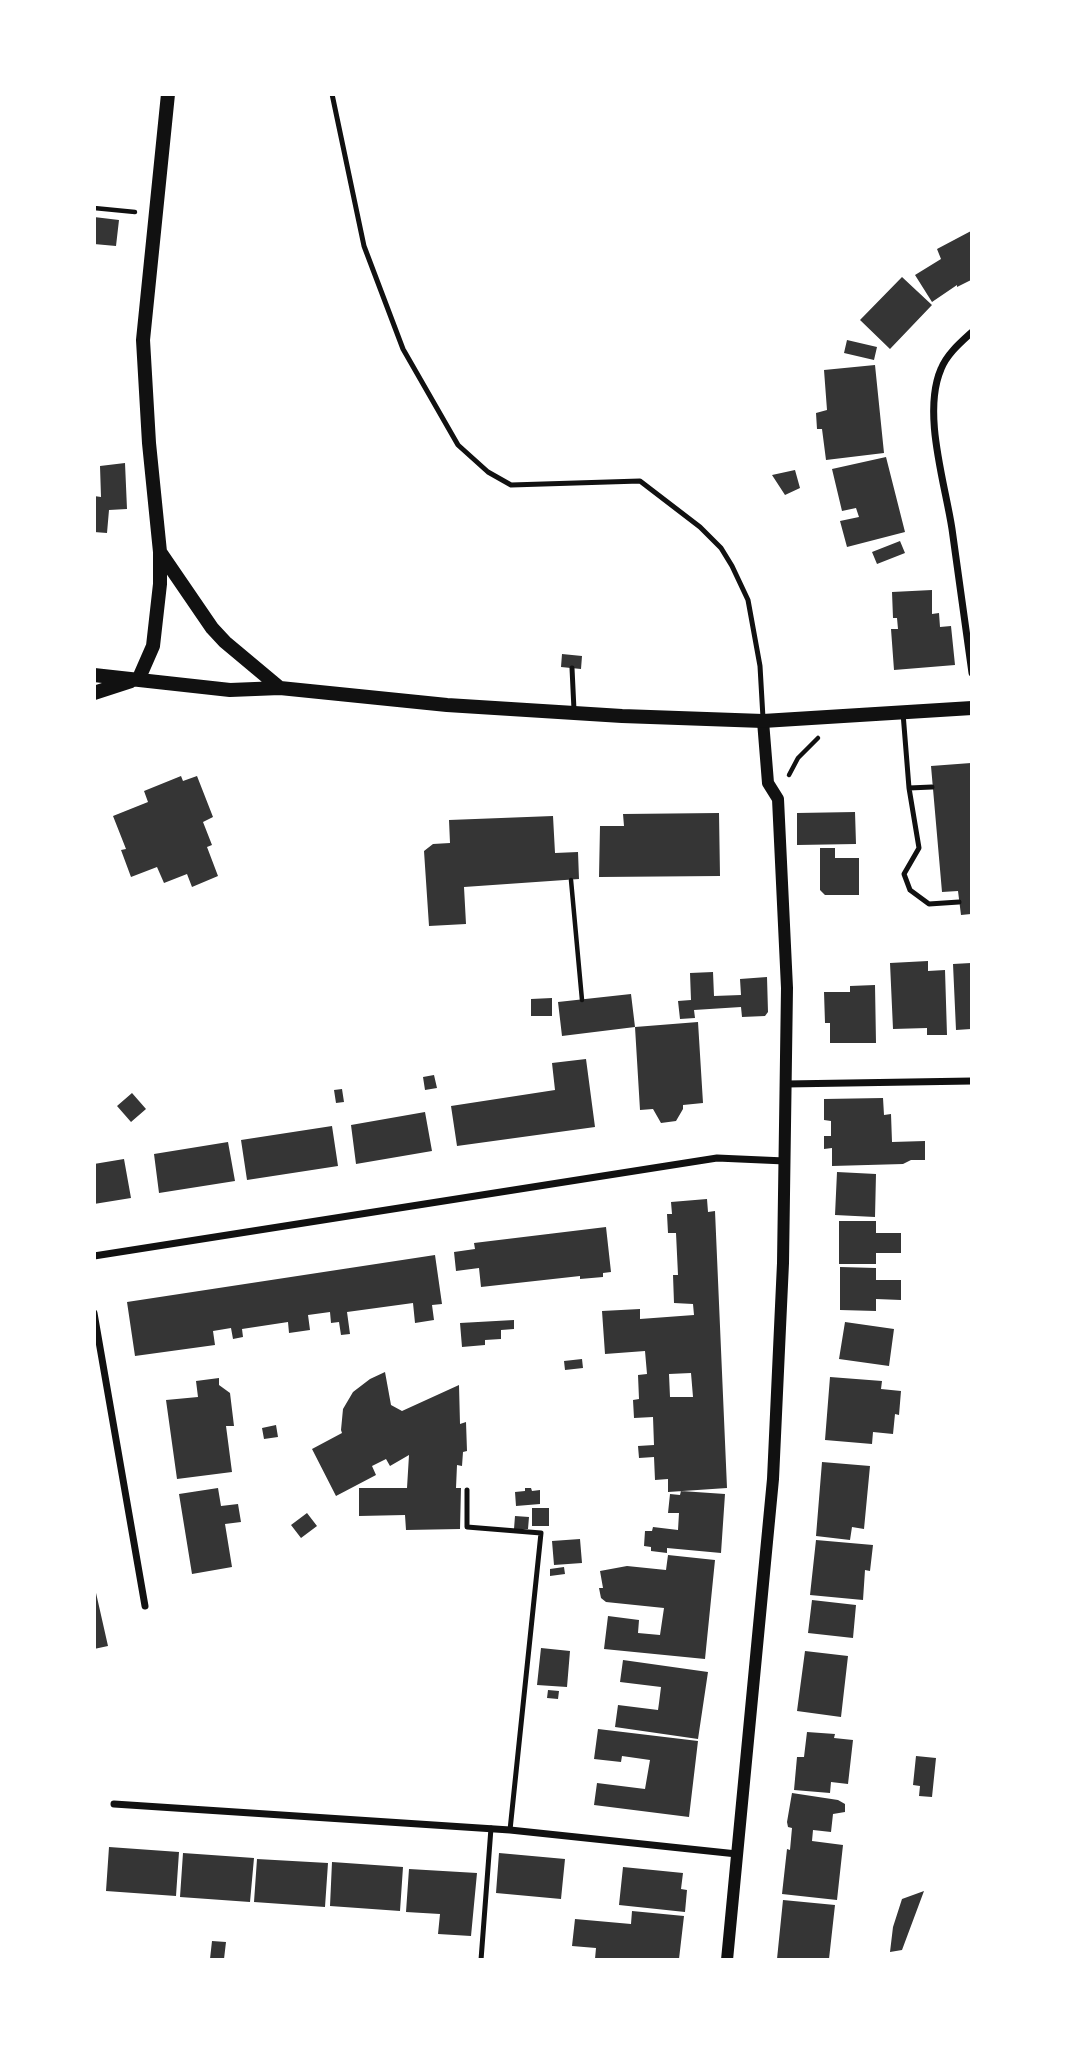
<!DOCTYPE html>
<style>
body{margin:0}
#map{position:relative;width:1066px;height:2054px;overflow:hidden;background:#fff;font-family:"Varela Round",sans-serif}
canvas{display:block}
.frame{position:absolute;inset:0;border:96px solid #fff;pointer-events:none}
</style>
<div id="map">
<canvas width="1066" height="2054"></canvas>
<div class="frame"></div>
</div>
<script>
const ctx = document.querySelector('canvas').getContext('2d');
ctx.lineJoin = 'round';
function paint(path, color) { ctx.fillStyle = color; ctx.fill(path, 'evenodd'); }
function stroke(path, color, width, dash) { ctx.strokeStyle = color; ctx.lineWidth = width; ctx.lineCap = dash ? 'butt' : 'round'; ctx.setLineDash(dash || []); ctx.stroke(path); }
paint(new Path2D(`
 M94,217L119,220L116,246L94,244Z
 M971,231V280L957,287V285L932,302L915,275L941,259L937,249Z
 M902,277L932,305L890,349L860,320Z
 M847,340L877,347L874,360L844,353Z
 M875,365L884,453L826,460L822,429H817L816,413L827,410L824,370Z
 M886,457L905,532L847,547L840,521L859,517L856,508L842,511L832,469Z
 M125,463L127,509L109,510L107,533L94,532V496L101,497L100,466Z
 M795,470L800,488L785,495L772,475Z
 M900,541L905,553L877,564L872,552Z
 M932,590V614L939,613L940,627L951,626L955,665L894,670L891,629H898L897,618H893L892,592Z
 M562,654L582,656L581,669L561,667Z
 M971,763V914L961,915L958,891L942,892L931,766Z
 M181,776L183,781L197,776L213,817L203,822L212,845L207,847L218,876L192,887L187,874L164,883L157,867L131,877L121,850L126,849L113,816L148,802L144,791Z
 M855,812L856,844L797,845V813Z
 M719,813L720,876L599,877L600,826H624L623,814Z
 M553,816L555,853L578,852L579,879L464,887L466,924L429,926L424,851L433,844L450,843L449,820Z
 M820,848H835V858H859V895H825L820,890Z
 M928,961V971L945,970L947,1035H927V1028L893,1029L890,963Z
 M971,963V1029L956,1030L953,964Z
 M713,972L714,996L741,995L740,979L767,977L768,1012L765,1016L742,1017L741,1007L694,1010L695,1018L680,1019L678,1001L691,1000L690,973Z
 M875,985L876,1043H830V1023H825L824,992H850V986Z
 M631,994L635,1027L562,1036L558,1002Z
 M552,998V1016H531V999Z
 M698,1022L703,1103L683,1105V1109L676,1121L661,1123L653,1109L640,1110L635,1027Z
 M586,1059L595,1127L457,1146L451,1106L555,1090L552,1063Z
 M434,1075L437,1088L425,1090L423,1077Z
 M342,1089L344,1102L336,1103L334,1090Z
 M132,1093L146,1109L131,1122L117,1106Z
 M883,1098L884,1115L891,1114L892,1142L925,1141V1160H911L903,1164L832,1166V1148L824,1149V1136H831V1121L824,1120V1099Z
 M425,1112L432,1151L356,1164L351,1125Z
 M332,1126L338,1166L247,1180L241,1140Z
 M228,1142L235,1181L159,1193L154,1154Z
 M124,1159L131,1198L94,1204V1164Z
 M837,1172L876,1174L875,1217L835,1215Z
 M707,1199L708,1212L715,1211L727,1488L668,1492V1479L655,1480L654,1457L639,1458L638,1446L654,1445L653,1417L634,1418L633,1400L639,1399L638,1375L647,1374L645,1351L605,1354L602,1311L640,1309V1319L694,1315L693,1304L674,1303L673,1275H678L676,1233H668L667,1214H672L671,1202ZM691,1373L693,1397H670L669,1374Z
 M839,1221H876V1233H901V1253H876V1264H839Z
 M606,1227L611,1272L603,1273V1277L580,1279V1276L481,1287L479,1268L456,1271L454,1252L475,1249L474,1243Z
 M435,1255L442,1304L432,1305L434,1320L415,1323L413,1303L347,1312L350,1334L341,1335L339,1322L331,1323L330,1312L308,1315L310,1330L289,1333L288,1322L242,1329L243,1337L233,1339L231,1328L213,1331L215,1345L135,1356L127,1302Z
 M840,1267L876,1268V1280H901V1300L876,1299V1311L840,1310Z
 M514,1320V1329L501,1330V1339L485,1340V1345L462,1347L460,1323Z
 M845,1322L894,1329L889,1366L839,1359Z
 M582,1359L583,1368L565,1370L564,1361Z
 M385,1372L391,1405L402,1411L459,1385L460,1424L466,1422L467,1451L463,1452L462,1466L457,1465L456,1488H461L460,1529L406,1530L405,1515L359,1516V1488H407L409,1455L390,1466L386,1459L372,1466L376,1475L336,1496L312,1449L342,1433L341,1430L343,1409L353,1392L370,1379Z
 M830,1377L882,1381L881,1389L901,1391L899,1415L895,1414L893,1434L873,1432L872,1444L825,1440Z
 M219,1378V1385L230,1393L234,1426H226L232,1472L177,1479L166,1400L198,1397L196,1381Z
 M276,1425L278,1437L264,1439L262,1428Z
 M822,1462L870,1466L864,1529L852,1527L850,1540L816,1536Z
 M218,1488L221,1506L238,1504L241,1522L225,1524L232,1567L192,1574L179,1494Z
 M525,1488H531L532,1491L540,1490V1504L516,1506L515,1492L525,1491Z
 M681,1491L725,1494L721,1553L667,1548V1553L651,1551V1547L644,1546L645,1531H652L653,1527L678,1530L679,1513H668L670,1494L680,1495Z
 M532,1508H549V1526H532Z
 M307,1513L317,1526L301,1538L291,1525Z
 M515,1516L529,1517L528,1529H514Z
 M580,1539L582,1563L554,1565L552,1541Z
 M816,1540L873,1545L870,1571L865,1570L863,1600L810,1595Z
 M668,1555L715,1560L705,1659L604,1649L608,1616L639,1620L638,1633L660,1635L664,1608L606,1602L601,1598L599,1588H603L600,1571L627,1566L666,1570Z
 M564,1567L565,1574L550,1576V1569Z
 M94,1584L108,1646L94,1649Z
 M812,1600L856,1605L853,1638L808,1633Z
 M541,1648L570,1651L567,1687L537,1685Z
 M805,1651L848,1656L841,1717L797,1711Z
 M623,1660L708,1672L698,1739L615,1727L618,1705L658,1710L659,1703L661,1687L620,1682Z
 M548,1690L559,1691L558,1699L547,1698Z
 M598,1729L698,1741L689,1817L594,1805L597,1783L645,1789L650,1760L622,1756L621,1762L594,1759Z
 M807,1732L835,1734L834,1738L853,1740L848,1784L831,1782L830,1793L794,1790L797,1757H804Z
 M916,1756L936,1758L932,1797L919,1796L920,1786L913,1785Z
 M792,1793L838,1800L845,1804V1812L833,1814L831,1832L813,1830L812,1841L843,1845L837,1900L782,1894L787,1849L790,1850L792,1828L788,1827L787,1822Z
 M109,1847L179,1852L176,1896L106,1891Z
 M183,1853L254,1858L250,1902L180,1897Z
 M499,1853L565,1859L561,1899L496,1893Z
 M257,1859L328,1863L325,1907L254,1902Z
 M332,1862L403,1867L400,1911L330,1906Z
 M623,1867L683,1873L681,1889L687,1890L685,1912L619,1905Z
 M409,1869L477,1873L471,1936L438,1934L440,1914L406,1912Z
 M924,1891L902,1950L890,1952L893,1927L902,1899Z
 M783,1900L835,1905L829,1959H777Z
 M632,1911L684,1916L679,1959H595L596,1948L572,1946L575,1919L631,1924Z
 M212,1941L226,1942L224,1959H210Z`), '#353535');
stroke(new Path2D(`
 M94,208L135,212
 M789,775L798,758L818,738
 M571,880L582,1000`), '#111', 4.5);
stroke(new Path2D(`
 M332,94L364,246L403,349L458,445L488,472L511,485L640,481L700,527L721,548L732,566L748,600L760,666L763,718
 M572,668L574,710
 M903,713L909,788L932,787
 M909,788L919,848L904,874L910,890L929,904L959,902
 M467,1490V1527L541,1533L510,1830
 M481,1960L491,1828`), '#111', 5);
stroke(new Path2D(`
 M972,332C960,343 947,354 941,369C922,413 945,483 952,529C959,577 965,625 972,673
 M786,1084L972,1081
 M94,1256L717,1158L785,1161
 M94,1313L145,1606
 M114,1804L510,1830L737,1854`), '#111', 7);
stroke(new Path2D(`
 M727,1960L773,1479L783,1263L787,988L778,799L768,783L763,721`), '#111', 12);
stroke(new Path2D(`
 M160,552L212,628L225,642L280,688
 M94,675L230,690L280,688L447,705L622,716L763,721L972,708
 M139,678L153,646L160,584V552L149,443L143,340L168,94
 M94,693L131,681`), '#111', 14);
</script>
